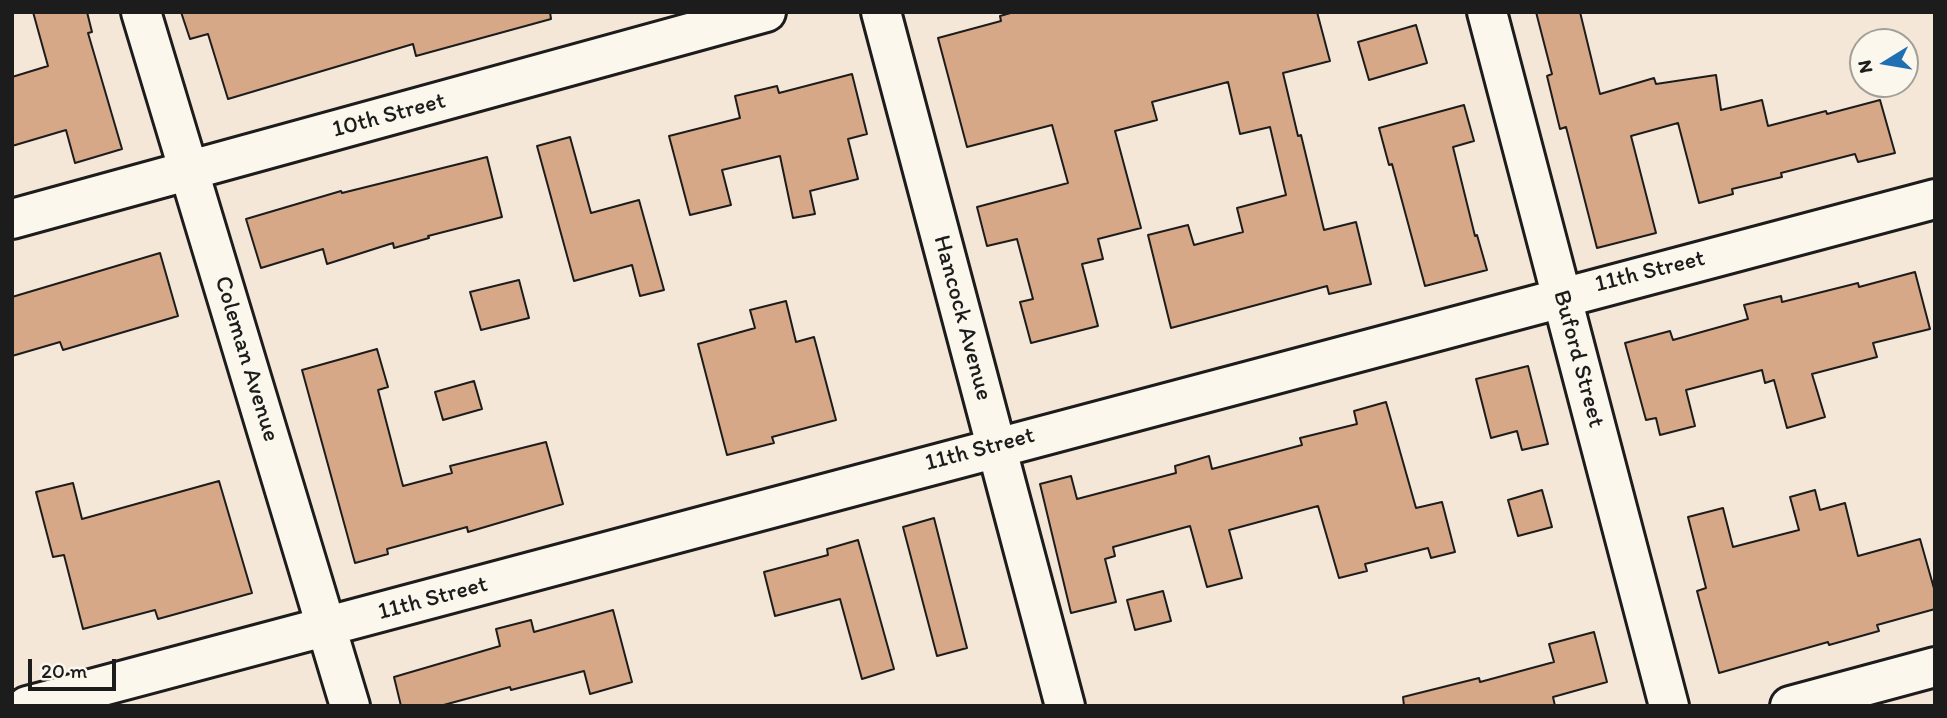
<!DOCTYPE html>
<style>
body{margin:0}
#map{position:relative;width:1947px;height:718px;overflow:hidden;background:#f4e7d8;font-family:Itim,sans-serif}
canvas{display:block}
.frame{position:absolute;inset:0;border:14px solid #1c1c1c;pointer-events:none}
.north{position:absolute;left:1849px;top:28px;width:70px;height:70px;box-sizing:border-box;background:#fbf7ec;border:2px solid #a29f99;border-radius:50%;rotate:259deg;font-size:19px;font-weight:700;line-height:28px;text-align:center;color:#1c1c1c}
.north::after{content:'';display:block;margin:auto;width:24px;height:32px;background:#1f6fb2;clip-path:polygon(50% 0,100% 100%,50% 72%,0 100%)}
.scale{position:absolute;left:28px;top:659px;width:88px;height:32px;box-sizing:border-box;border:4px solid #1c1c1c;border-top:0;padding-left:9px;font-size:21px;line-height:24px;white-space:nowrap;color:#1c1c1c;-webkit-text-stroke:5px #fbf7ec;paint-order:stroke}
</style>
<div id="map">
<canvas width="1947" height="718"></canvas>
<div class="frame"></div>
<div class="north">N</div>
<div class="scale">20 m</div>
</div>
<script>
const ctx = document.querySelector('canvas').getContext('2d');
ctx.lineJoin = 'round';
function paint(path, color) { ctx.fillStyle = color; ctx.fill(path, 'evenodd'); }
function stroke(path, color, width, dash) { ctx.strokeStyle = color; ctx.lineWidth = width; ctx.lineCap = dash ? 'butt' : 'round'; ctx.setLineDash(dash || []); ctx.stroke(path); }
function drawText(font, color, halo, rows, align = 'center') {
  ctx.font = font + ' Itim,sans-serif'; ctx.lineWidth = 7; ctx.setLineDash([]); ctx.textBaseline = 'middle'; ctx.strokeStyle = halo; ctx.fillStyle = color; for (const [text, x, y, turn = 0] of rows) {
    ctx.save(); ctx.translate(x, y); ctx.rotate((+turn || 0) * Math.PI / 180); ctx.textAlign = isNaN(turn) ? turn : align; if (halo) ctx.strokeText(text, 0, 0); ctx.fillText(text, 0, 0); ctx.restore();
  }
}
const building = new Path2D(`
 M33,12H87L92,32L88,33L122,149L75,163L66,130L12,146V77L48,66Z
 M181,12H550L551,19L416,56L413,44L228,99L208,34L190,39Z
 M1014,12H1317L1330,61L1283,73L1298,136L1301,135L1324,230L1356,222L1371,284L1329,294L1327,286L1171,328L1148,235L1188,225L1194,245L1243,232L1237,208L1286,195L1270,127L1240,134L1228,82L1152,102L1157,120L1115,131L1141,228L1098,239L1103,259L1082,264L1098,326L1031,343L1020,302L1033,299L1017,239L987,246L977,207L1068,183L1052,125L967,147L938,38L1001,21L1000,16Z
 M1536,12H1580L1600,94L1654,78L1656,84L1716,75L1721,110L1762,100L1768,126L1826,111L1827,114L1880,100L1895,153L1858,162L1855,154L1781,173L1782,177L1732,189L1733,194L1699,203L1678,123L1631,136L1656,233L1597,248L1566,127L1560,129L1547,76L1552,74Z
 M1416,25L1427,63L1369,80L1358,42Z
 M852,74L867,134L848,139L858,179L810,191L815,214L793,218L780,156L722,170L731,205L690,215L669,136L740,118L735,96L777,86L779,93Z
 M1464,105L1474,141L1453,147L1475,236L1477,235L1487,270L1425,286L1392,164L1389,165L1379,128Z
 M570,137L591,213L639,200L664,290L640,296L632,265L574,281L537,146Z
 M487,157L502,217L428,236L429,238L394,248L393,243L327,264L323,249L261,268L246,219L341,191L342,193Z
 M160,253L178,316L63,350L60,342L12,356V297Z
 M1915,272L1930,329L1873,343L1877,357L1812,374L1825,417L1787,428L1774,380L1765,383L1762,370L1686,390L1695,426L1660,435L1656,418L1646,420L1625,343L1670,331L1673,340L1748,319L1744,305L1781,296L1782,302L1858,283L1859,287Z
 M519,280L529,318L481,330L470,292Z
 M786,301L796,342L814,337L836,420L772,437L774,443L727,455L698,344L755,328L750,310Z
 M377,349L388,387L378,390L403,486L452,473L450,466L546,442L563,504L468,532L467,527L387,549L388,554L355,563L302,370Z
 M1528,366L1548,444L1522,450L1517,431L1491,438L1476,379Z
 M474,381L482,409L443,420L435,392Z
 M1386,402L1416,508L1442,502L1455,552L1431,558L1428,548L1365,564L1367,571L1339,578L1318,506L1229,530L1242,578L1207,587L1190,526L1113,547L1115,556L1105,559L1116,602L1071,613L1040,484L1071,476L1077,499L1176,473L1175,466L1209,456L1212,469L1302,445L1300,438L1357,424L1354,411Z
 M219,481L252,593L158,619L155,610L83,629L64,555L53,557L36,492L73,483L82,519Z
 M1542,490L1552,527L1518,536L1508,500Z
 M1815,490L1820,510L1845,503L1858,556L1920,539L1935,592V609L1877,625L1879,631L1829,645L1828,642L1719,673L1697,591L1706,588L1688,517L1723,508L1733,547L1799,530L1790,497Z
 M934,518L967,648L937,656L903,527Z
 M858,540L894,669L862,679L840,599L775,616L764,572L828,555L827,549Z
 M1163,591L1171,621L1135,630L1127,600Z
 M613,610L632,682L590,694L584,671L511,690L510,687L440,706H401L394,677L500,646L496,629L531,620L534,632Z
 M1594,632L1607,682L1553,697L1555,706H1404L1403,697L1479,678L1480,682L1554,662L1549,644Z`);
paint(building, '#d6a887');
stroke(building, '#1c1c1c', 2);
const minor = new Path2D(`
 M141,12L350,706
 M881,12L1065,706
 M1487,12L1669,706
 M12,219L766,12
 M27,706C664,540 1297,363 1935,199
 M1790,706L1935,667`);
stroke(minor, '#1c1c1c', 44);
stroke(minor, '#fbf7ec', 38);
drawText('24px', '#1c1c1c', '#fbf7ec', [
 ["10th Street",389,116,-15],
 ["11th Street",1650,272,-14],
 ["Hancock Avenue",962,318,75],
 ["Coleman Avenue",246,359,73],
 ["Buford Street",1578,359,75],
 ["11th Street",980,450,-15],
 ["11th Street",433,599,-15]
]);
</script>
